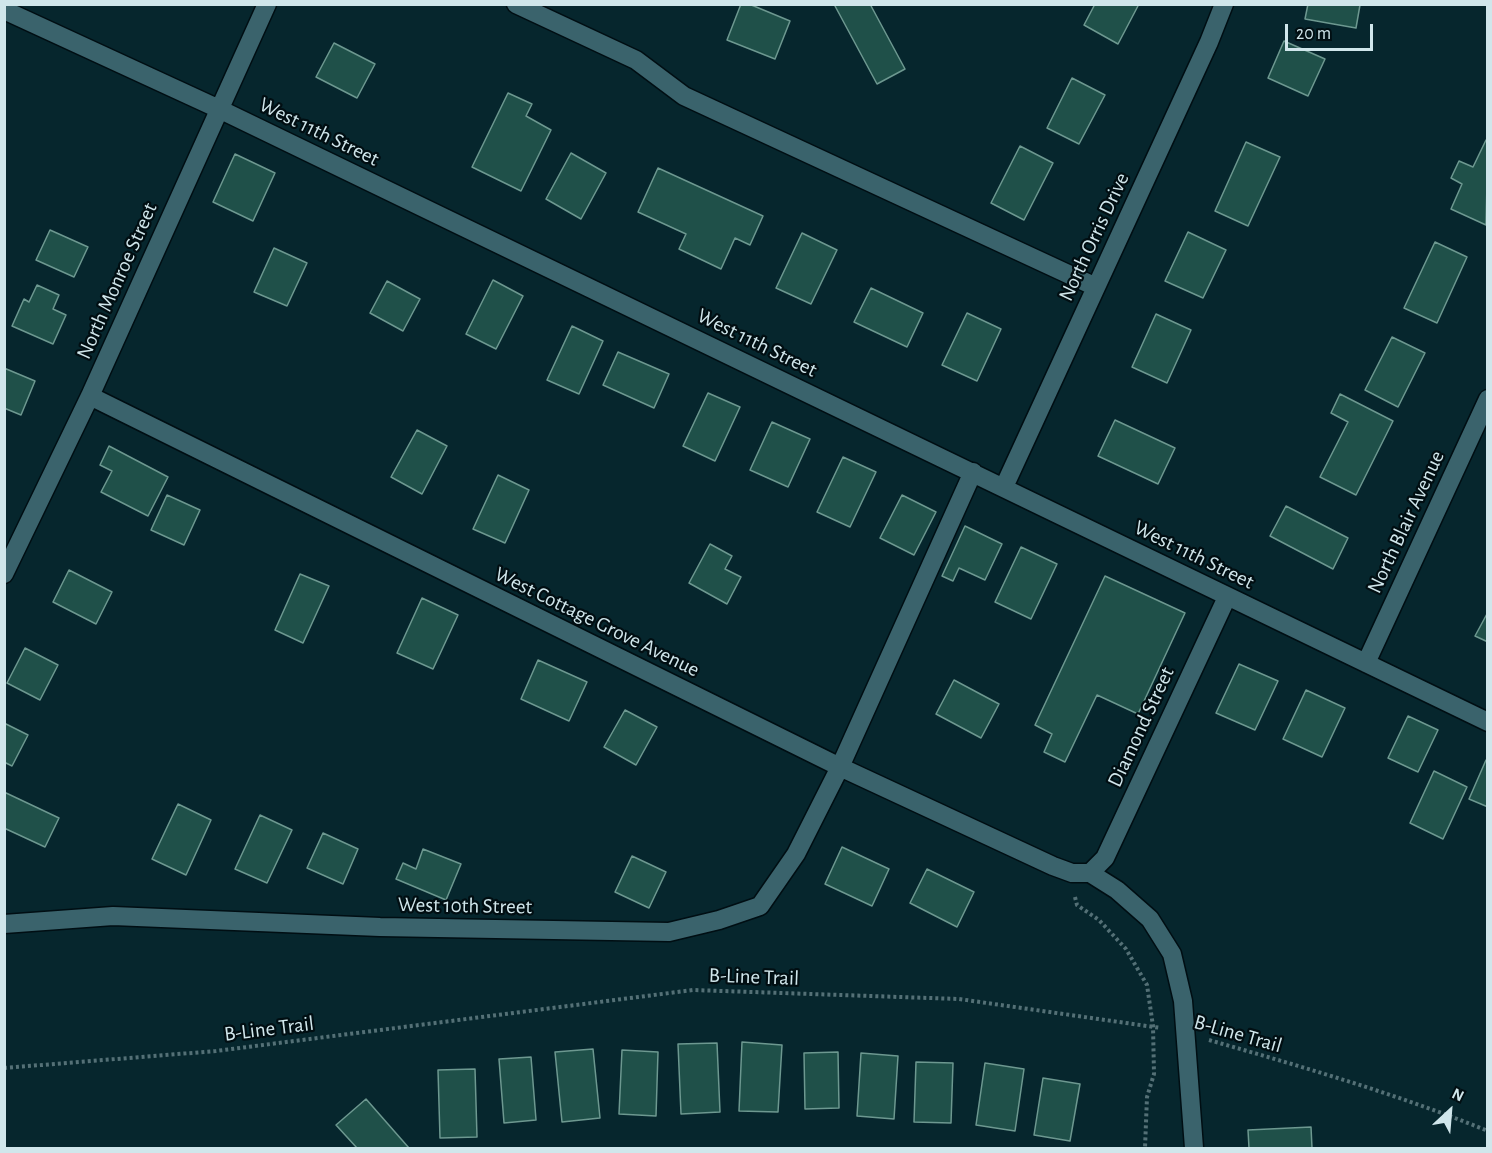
<!DOCTYPE html>
<style>
body{margin:0}
#map{position:relative;width:1492px;height:1153px;overflow:hidden;background:#06262d;font-family:"Alegreya Sans",sans-serif}
canvas{display:block}
.frame{position:absolute;inset:0;border:6px solid #d0e6eb;pointer-events:none}
.north{position:absolute;left:1420px;top:1081px;width:60px;height:60px;-webkit-text-stroke:4px #010e12;paint-order:stroke;rotate:26deg;font-size:16px;font-weight:700;line-height:24px;text-align:center;color:#d0e6eb}
.north::after{content:'';display:block;margin:auto;width:21px;height:27px;background:#d0e6eb;clip-path:polygon(50% 0,100% 100%,50% 72%,0 100%)}
.scale{position:absolute;left:1285px;top:24px;width:88px;height:27px;box-sizing:border-box;border:3px solid #d0e6eb;border-top:0;padding-left:8px;font-size:18px;line-height:21px;white-space:nowrap;color:#d0e6eb;-webkit-text-stroke:4px #010e12;paint-order:stroke}
</style>
<div id="map">
<canvas width="1492" height="1153"></canvas>
<div class="frame"></div>
<div class="north">N</div>
<div class="scale">20 m</div>
</div>
<script>
const ctx = document.querySelector('canvas').getContext('2d');
ctx.lineJoin = 'round';
function paint(path, color) { ctx.fillStyle = color; ctx.fill(path, 'evenodd'); }
function stroke(path, color, width, dash) { ctx.strokeStyle = color; ctx.lineWidth = width; ctx.lineCap = dash ? 'butt' : 'round'; ctx.setLineDash(dash || []); ctx.stroke(path); }
function drawText(font, color, halo, rows, align = 'center') {
  ctx.font = font + ' "Alegreya Sans",sans-serif'; ctx.lineWidth = 4.5; ctx.setLineDash([]); ctx.textBaseline = 'middle'; ctx.strokeStyle = halo; ctx.fillStyle = color; for (const [text, x, y, turn = 0] of rows) {
    ctx.save(); ctx.translate(x, y); ctx.rotate((+turn || 0) * Math.PI / 180); ctx.textAlign = isNaN(turn) ? turn : align; if (halo) ctx.strokeText(text, 0, 0); ctx.fillText(text, 0, 0); ctx.restore();
  }
}
const building = new Path2D(`
 M741,4H749L790,21L775,59L727,40Z
 M838,4H870L905,69L877,84L835,6Z
 M1095,4H1139L1118,44L1084,25Z
 M1308,4L1360,5L1356,28L1305,19Z
 M1284,41L1325,59L1308,96L1268,78Z
 M334,43L375,64L357,98L316,77Z
 M1072,78L1105,95L1079,144L1047,128Z
 M508,93L532,104L526,116L551,130L521,191L472,167Z
 M1486,140L1488,141L1486,225L1451,209L1462,184L1451,178L1459,161L1473,167Z
 M1246,142L1280,157L1248,226L1215,211Z
 M1020,146L1053,163L1024,220L991,203Z
 M571,153L606,173L581,219L546,199Z
 M235,154L275,173L253,221L213,202Z
 M658,168L763,216L750,245L735,238L721,269L679,249L686,234L638,212Z
 M50,230L88,247L74,277L36,260Z
 M1188,232L1226,250L1203,298L1165,281Z
 M802,233L837,250L811,304L776,288Z
 M1435,242L1467,257L1437,323L1404,308Z
 M274,248L307,263L287,306L254,292Z
 M493,280L523,296L496,349L466,334Z
 M387,281L420,299L403,331L370,313Z
 M37,285L59,295L53,309L66,315L53,344L12,326L24,299L29,302Z
 M871,288L923,313L907,347L854,322Z
 M967,313L1001,329L977,381L942,365Z
 M1156,314L1191,330L1167,383L1132,367Z
 M572,326L603,341L579,394L547,380Z
 M1392,337L1425,353L1398,407L1365,390Z
 M618,352L669,374L654,408L603,385Z
 M4,368L35,381L21,415L4,408Z
 M708,393L740,407L715,461L683,446Z
 M1340,394L1393,421L1356,495L1320,477L1348,422L1331,413Z
 M1115,420L1175,448L1158,484L1098,456Z
 M772,422L810,439L788,487L750,470Z
 M417,430L447,446L422,494L391,477Z
 M109,446L168,477L148,516L101,492L112,471L100,465Z
 M843,457L876,472L850,527L817,512Z
 M498,475L529,490L505,543L473,529Z
 M167,495L200,510L184,545L151,530Z
 M902,495L936,512L914,555L880,538Z
 M1286,506L1348,538L1333,569L1270,536Z
 M965,526L1002,544L985,580L959,568L953,581L942,576Z
 M710,544L732,556L725,569L741,577L727,604L689,583Z
 M1021,547L1057,564L1031,619L995,602Z
 M69,570L112,592L96,624L53,602Z
 M300,574L329,586L303,643L275,630Z
 M1105,576L1185,613L1138,714L1097,695L1065,762L1044,752L1052,734L1035,725Z
 M422,598L458,615L433,669L397,653Z
 M1488,612V642L1475,636Z
 M25,648L58,665L40,700L7,683Z
 M538,660L587,682L569,721L521,699Z
 M1239,664L1278,681L1255,730L1216,713Z
 M954,680L999,704L981,738L936,714Z
 M1306,690L1345,708L1322,757L1283,739Z
 M625,710L657,727L636,765L604,747Z
 M1408,716L1438,730L1418,772L1388,758Z
 M4,723L28,735L12,766L4,762Z
 M1486,760H1488V807L1469,799Z
 M1434,771L1467,787L1443,839L1410,823Z
 M4,792L59,818L45,847L4,828Z
 M178,804L211,820L186,875L152,859Z
 M260,815L292,830L267,883L235,869Z
 M323,833L358,849L343,884L307,868Z
 M842,847L889,869L872,906L825,884Z
 M423,849L461,864L446,900L396,879L403,863L416,869Z
 M632,856L666,872L649,908L615,892Z
 M927,869L974,892L957,927L910,903Z
 M742,1042L782,1045L778,1112L739,1111Z
 M717,1043L720,1112L681,1114L678,1044Z
 M593,1049L600,1118L562,1122L555,1052Z
 M622,1050L658,1052L656,1116L619,1114Z
 M838,1052L839,1108L805,1109L804,1053Z
 M861,1053L898,1056L894,1119L857,1116Z
 M531,1057L536,1120L504,1123L499,1059Z
 M916,1062L953,1063L951,1123L914,1122Z
 M985,1063L1024,1069L1015,1131L976,1125Z
 M475,1069L477,1137L440,1138L438,1070Z
 M1043,1078L1080,1084L1070,1141L1034,1135Z
 M366,1099L409,1148H357L336,1125Z
 M1311,1127L1312,1148H1249L1248,1130Z`);
paint(building, '#1f5049');
stroke(building, '#6d9890', 1.5);
const minor = new Path2D(`
 M516,4L636,60L684,96L1096,287
 M4,10L219,109L1488,722
 M90,396L840,767L1053,866L1072,873H1090
 M1004,487L1209,42L1224,4
 M4,574L90,396L267,4
 M1366,663L1488,399
 M1090,873L1117,890L1150,919L1172,954L1183,1001L1194,1148
 M1090,873L1105,858L1227,597
 M4,924L113,916L380,927L669,932L719,920L760,906L796,854L840,767L973,472`);
stroke(minor, '#000e13', 21);
stroke(new Path2D(`
 M1075,897L1077,905L1099,920L1126,949L1147,985L1153,1026L1154,1074L1147,1097L1145,1148
 M1209,1040C1303,1067 1397,1094 1488,1131
 M4,1068L216,1051L693,990L959,999L1161,1028`), '#547076', 4, [3, 3]);
stroke(minor, '#3a636c', 18);
drawText('21px', '#d0e6eb', '#010e12', [
 ["West 11th Street",319,132,26],
 ["North Orris Drive",1094,237,-65],
 ["North Monroe Street",117,281,-66],
 ["West 11th Street",757,343,26],
 ["North Blair Avenue",1406,522,-65],
 ["West 11th Street",1194,555,26],
 ["West Cottage Grove Avenue",597,622,26],
 ["Diamond Street",1141,727,-65],
 ["West 10th Street",465,906,1],
 ["B-Line Trail",754,977,2],
 ["B-Line Trail",269,1029,-7],
 ["B-Line Trail",1238,1034,16]
]);
</script>
